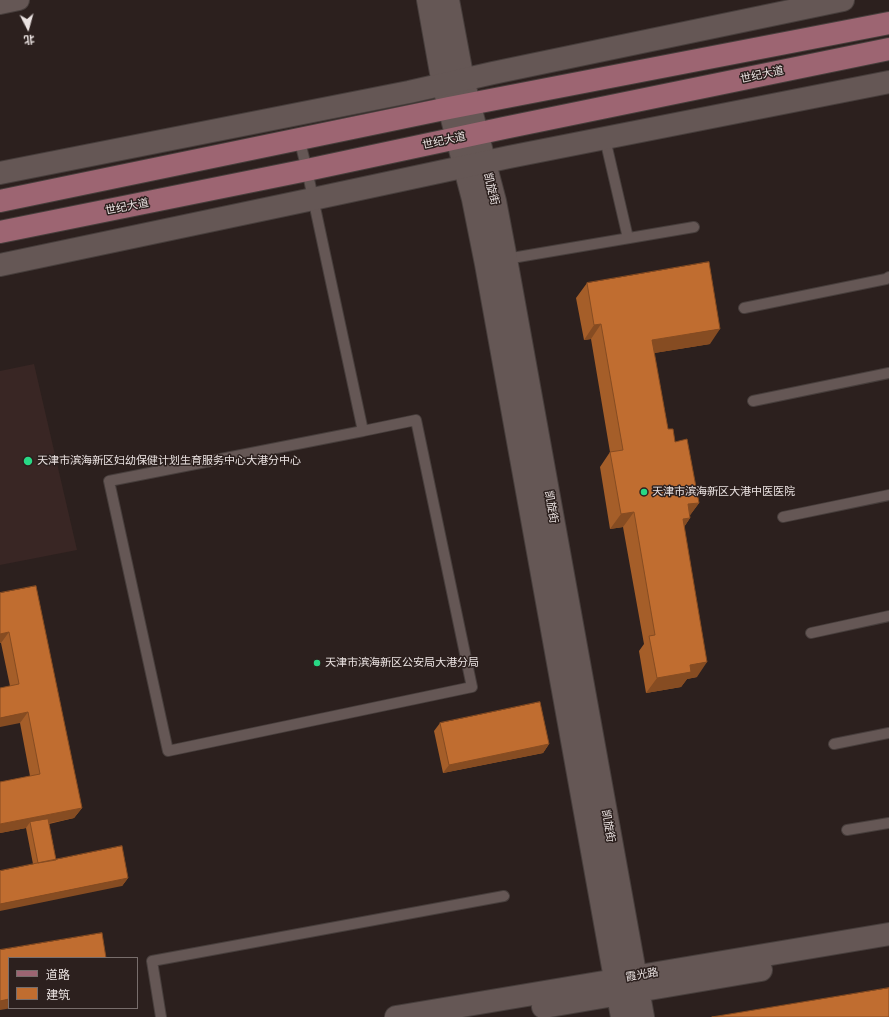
<!DOCTYPE html>
<meta charset="utf-8">
<style>
body{margin:0}
#map{position:relative;width:889px;height:1017px;overflow:hidden;background:#2c201e;font-family:"PT Sans","Noto Sans SC",sans-serif}
canvas{display:block}
.legend{position:absolute;left:8px;top:957px;width:130px;height:52px;box-sizing:border-box;background:#2c201e;border:1px solid #786e6c;margin:0;padding:5px 7px;list-style:none;font-size:12px;color:#eae2e1}
.legend li{display:flex;align-items:center;gap:8px;height:20px}
.legend b{width:20px;border:1px solid #786e6c}
.north{position:absolute;left:8px;top:8px;width:40px;height:40px;-webkit-text-stroke:3px #2c201e;paint-order:stroke;rotate:174deg;font-size:11px;font-weight:700;line-height:16px;text-align:center;color:#eae2e1}
.north::after{content:'';display:block;margin:auto;width:14px;height:18px;background:#eae2e1;clip-path:polygon(50% 0,100% 100%,50% 72%,0 100%)}
</style>
<div id="map">
<canvas width="889" height="1017"></canvas>
<ul class="legend">
<li><b style="height:5px;background:#9d6572"></b>道路</li>
<li><b style="height:11px;background:#c06d30"></b>建筑</li>
</ul>
<div class="north">北</div>
</div>
<script>
const ctx = document.querySelector('canvas').getContext('2d');
ctx.lineJoin = 'round';
function paint(path, color) { ctx.fillStyle = color; ctx.fill(path, 'evenodd'); }
function stroke(path, color, width, dash) { ctx.strokeStyle = color; ctx.lineWidth = width; ctx.lineCap = dash ? 'butt' : 'round'; ctx.setLineDash(dash || []); ctx.stroke(path); }
function drawText(font, color, halo, rows, align = 'center') {
  ctx.font = font + ' "PT Sans","Noto Sans SC",sans-serif'; ctx.lineWidth = 3; ctx.setLineDash([]); ctx.textBaseline = 'middle'; ctx.strokeStyle = halo; ctx.fillStyle = color; for (const [text, x, y, turn = 0] of rows) {
    ctx.save(); ctx.translate(x, y); ctx.rotate((+turn || 0) * Math.PI / 180); ctx.textAlign = isNaN(turn) ? turn : align; if (halo) ctx.strokeText(text, 0, 0); ctx.fillText(text, 0, 0); ctx.restore();
  }
}
paint(new Path2D(`
 M34,364L77,550L0,565V371Z`), '#392624');
const service = new Path2D(`
 M299,138L307,170L363,431L416,420L472,687L168,751L109,481L363,431
 M605,139L628,238
 M506,259L694,227
 M744,308L886,279L889,277
 M753,401L889,373
 M783,517L889,495
 M811,633L889,616
 M834,744L889,733
 M847,830L889,823
 M161,1017L152,961L504,896`);
const minor = new Path2D(`
 M0,4L19,0`);
const tertiary = new Path2D(`
 M428,0L443,84L457,138L473,199L486,264L622,1017
 M448,0L463,80L495,201L506,259L643,1017
 M543,1007L761,970
 M396,1017L889,934`);
const secondary = new Path2D(`
 M0,173L409,92L493,73L843,0
 M0,265L313,199L509,157L889,82`);
const primary = new Path2D(`
 M0,201L449,108L889,23
 M0,232L307,170L504,128L889,49`);
stroke(service, '#473e3c', 12);
stroke(minor, '#473e3c', 22);
stroke(tertiary, '#473e3c', 24);
stroke(secondary, '#473e3c', 24);
stroke(primary, '#473e3c', 24);
stroke(service, '#655755', 10);
stroke(minor, '#655755', 20);
stroke(tertiary, '#655755', 22);
stroke(secondary, '#655755', 22);
stroke(primary, '#9d6572', 22);
paint(new Path2D(`
 M587,283L710,344L654,353L668,429L675,442L699,503L690,515V518L684,527L697,677L687,679L681,687L646,693L639,651L644,644L623,527L610,529L600,467L610,452L591,339L584,340L576,298Z
 M0,593L82,808L74,818L49,824L56,860L128,878L122,886L33,864L26,828L0,833V782L30,776L20,723L10,686L1,643H0Z
 M440,723L549,744L543,753L443,773L434,731Z`), '#a55e29');
paint(new Path2D(`
 M601,324L591,339L584,340L594,325Z
 M720,329L710,344L642,355L652,340Z
 M699,503L688,518V504Z
 M634,512L623,527L610,529L621,514Z
 M690,518L680,533L683,519Z
 M9,632L1,643H0V634Z
 M707,662L697,677L687,679L681,687L646,693L657,678L690,665Z
 M28,712L20,723L0,727V718Z
 M549,744L543,753L443,773L449,765Z
 M82,808L74,818L31,827L30,822L26,828L0,833V824Z
 M128,878L122,886L0,911V904Z
 M9,999V1008H12L0,1010V1001Z`), '#864c22');
const building = new Path2D(`
 M709,262L720,329L652,340L668,429H673L675,442L687,439L699,503L688,504L690,518L683,519L707,662L690,665L691,672L657,678L649,636L655,635L634,512L621,514L610,452L623,450L601,324L594,325L587,283Z
 M36,586L82,808L0,824V782L40,774L28,712L0,718V688L19,684L9,632L0,634V593Z
 M540,702L549,744L449,765L440,723Z
 M48,819L56,860L38,863L30,822Z
 M122,846L128,878L0,904V871Z
 M102,933L106,958H9V999L0,1001V950Z
 M889,988V1017H712Z`);
paint(building, '#c06d30');
stroke(building, '#864c22', 1);
for (const [x, y, r, color] of [
 [28,461,5,"#28d885"],
 [644,492,4,"#28d885"],
 [317,663,4,"#28d885"]
]) { const dot = new Path2D(); dot.arc(x, y, r, 0, 2 * Math.PI); ctx.fillStyle = color; ctx.fill(dot); stroke(dot, '#2c201e', 1.5); }
drawText('11px', '#eae2e1', '#2c201e', [
 ["世纪大道",762,75,-12],
 ["世纪大道",444,141,-12],
 ["凯旋街",491,189,76],
 ["世纪大道",127,207,-11],
 ["凯旋街",551,507,80],
 ["凯旋街",608,826,80],
 ["霞光路",642,975,-10]
]);
drawText('11px', '#eae2e1', '#2c201e', [
 ["天津市滨海新区妇幼保健计划生育服务中心大港分中心",37,461],
 ["天津市滨海新区大港中医医院",652,492],
 ["天津市滨海新区公安局大港分局",325,663]
], 'left');
</script>
